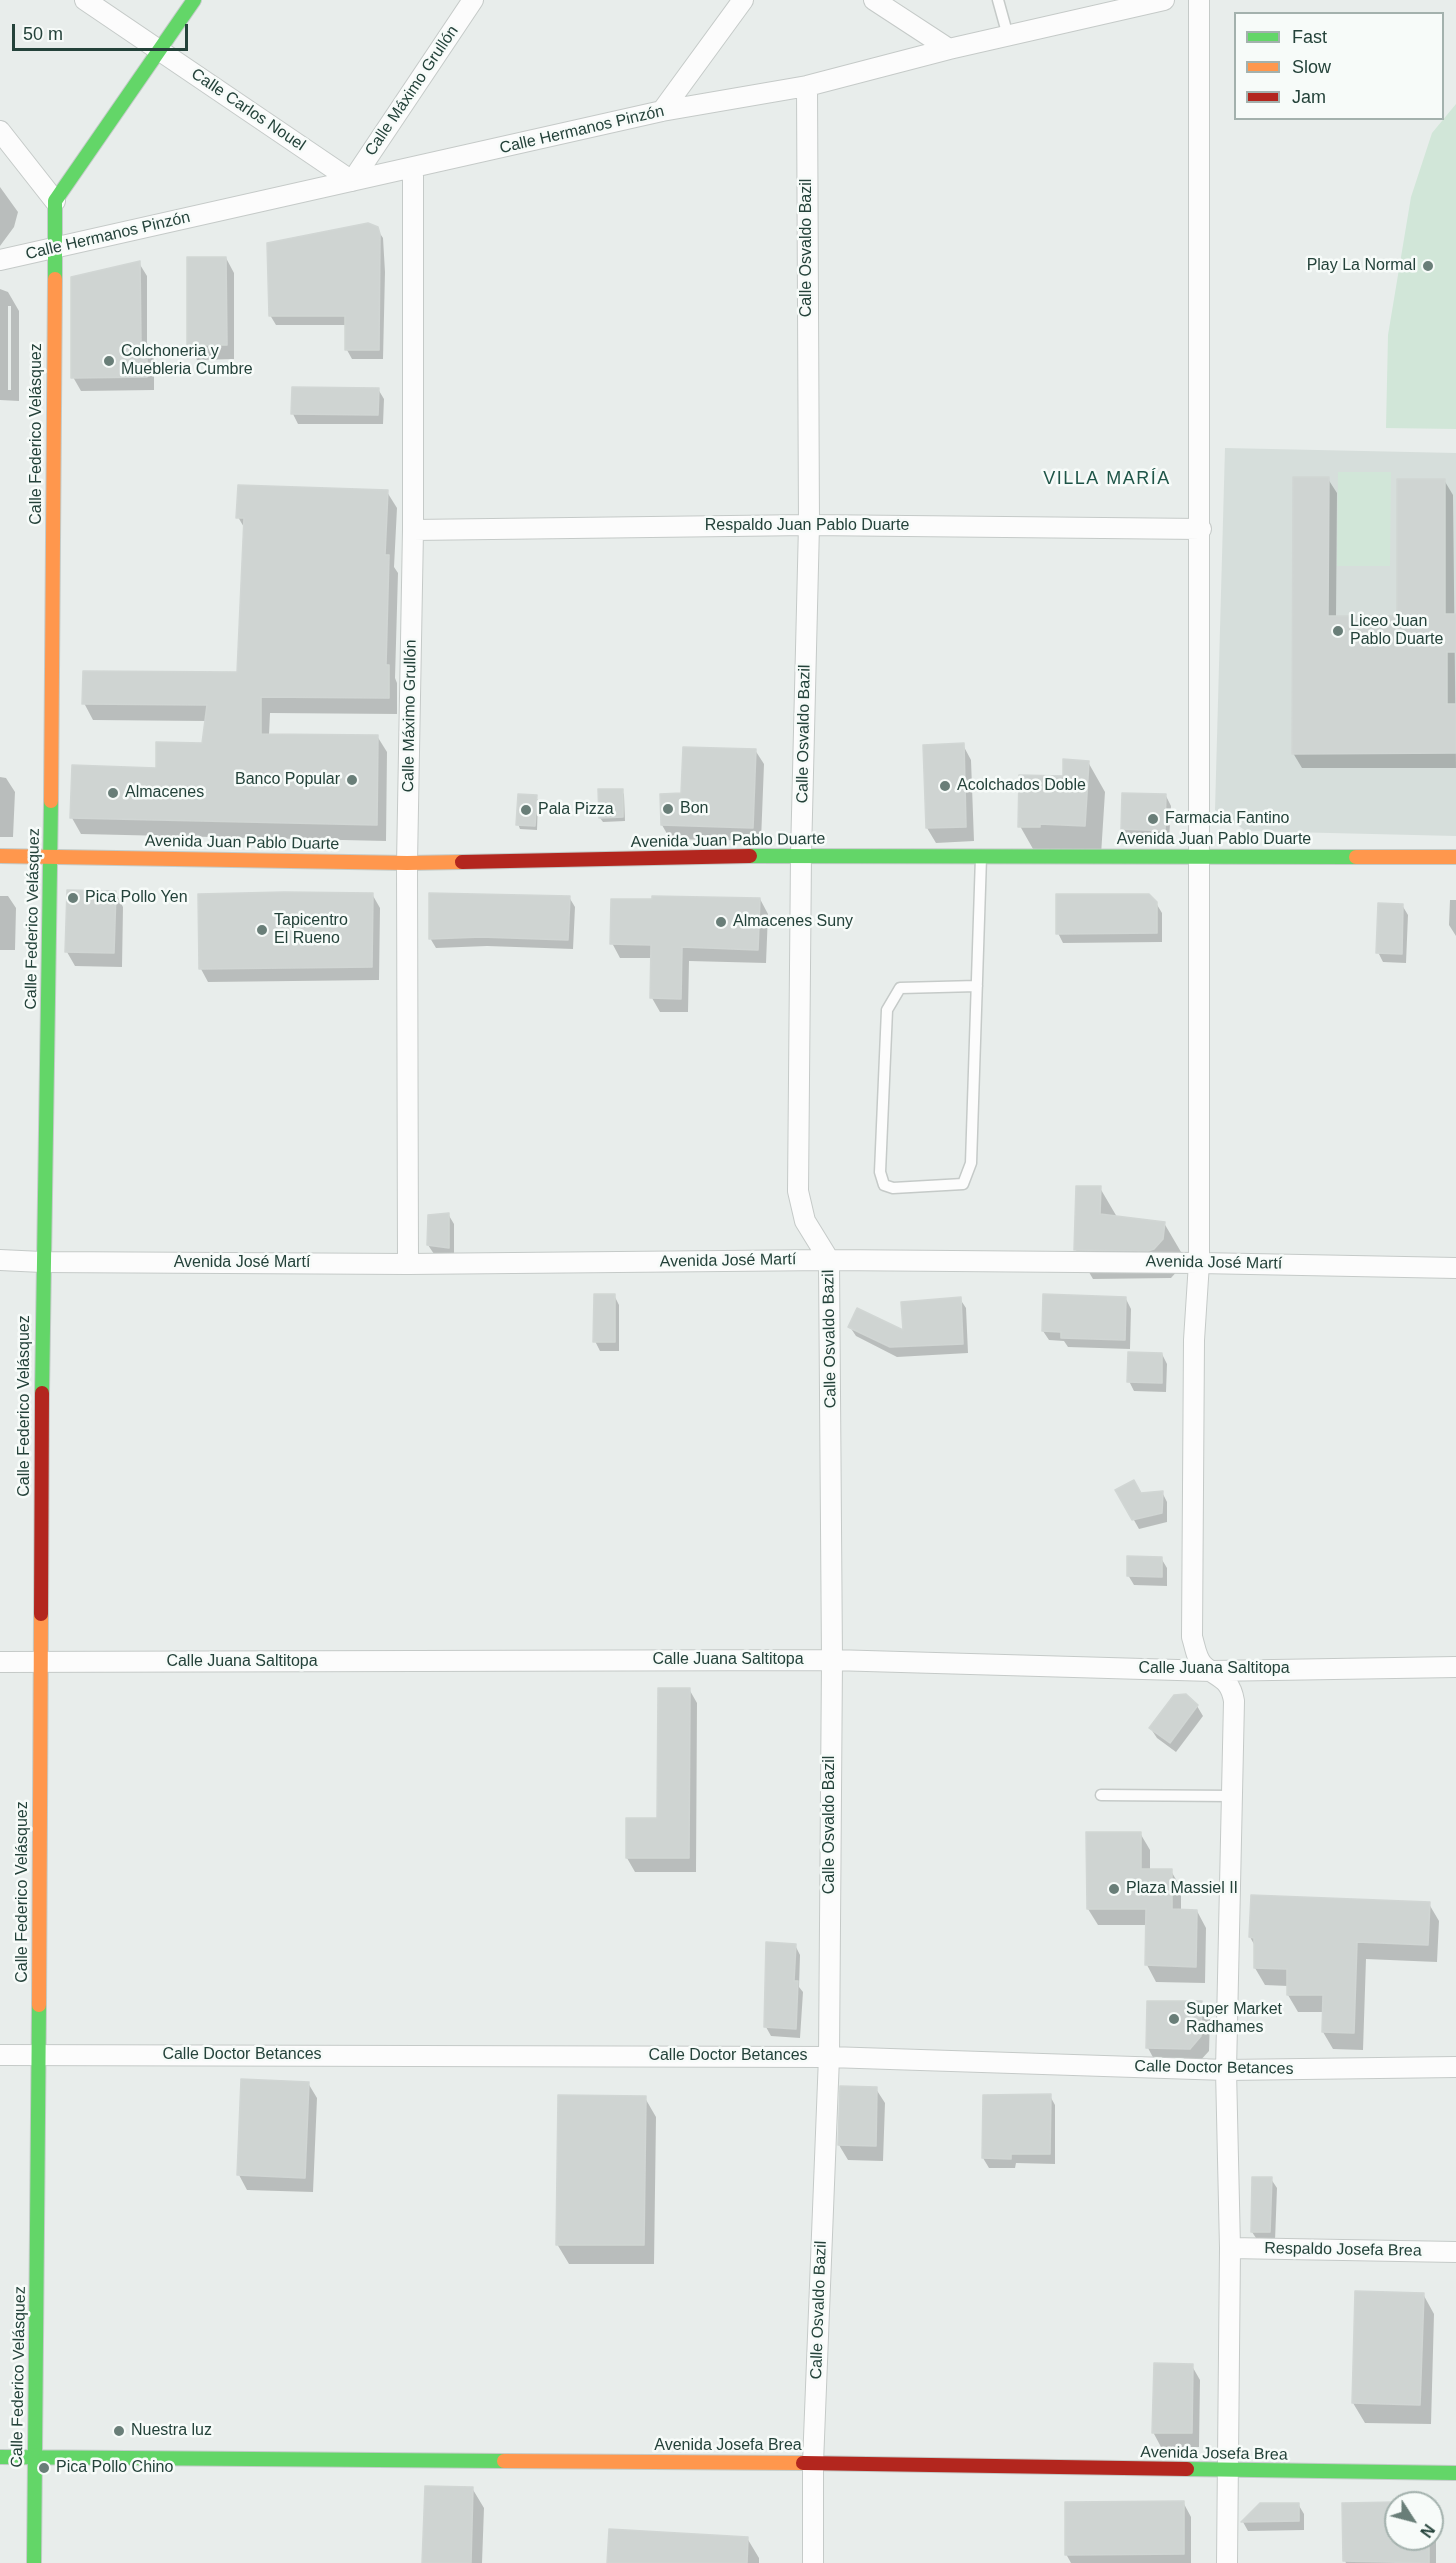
<!DOCTYPE html>
<meta charset="utf-8">
<style>
body{margin:0}
#map{position:relative;width:1456px;height:2563px;overflow:hidden;background:#e8edeb;font-family:Arial,sans-serif}
canvas{display:block}
.legend{position:absolute;left:1234px;top:12px;width:210px;height:108px;box-sizing:border-box;background:#f7fbf9;border:2px solid #a3b1ad;margin:0;padding:8px 10px;list-style:none;font-size:18px;color:#24423a}
.legend li{display:flex;align-items:center;gap:12px;height:30px}
.legend b{width:30px;border:2px solid #a3b1ad}
.north{position:absolute;left:1384px;top:2491px;width:60px;height:60px;box-sizing:border-box;background:#f7fbf9;border:2px solid #a3b1ad;border-radius:50%;rotate:126deg;font-size:16px;font-weight:700;line-height:24px;text-align:center;color:#24423a}
.north::after{content:'';display:block;margin:auto;width:21px;height:27px;background:#697e78;clip-path:polygon(50% 0,100% 100%,50% 72%,0 100%)}
.scale{position:absolute;left:12px;top:24px;width:176px;height:27px;box-sizing:border-box;border:3px solid #24423a;border-top:0;padding-left:8px;font-size:18px;line-height:21px;white-space:nowrap;color:#24423a;-webkit-text-stroke:4px #f7fbf9;paint-order:stroke}
</style>
<div id="map">
<canvas width="1456" height="2563"></canvas>
<ul class="legend">
<li><b style="height:8px;background:#63d668"></b>Fast</li>
<li><b style="height:8px;background:#ff974d"></b>Slow</li>
<li><b style="height:8px;background:#b3261e"></b>Jam</li>
</ul>
<div class="north">N</div>
<div class="scale">50 m</div>
</div>
<script>
const ctx = document.querySelector('canvas').getContext('2d');
ctx.lineJoin = 'round';
function paint(path, color) { ctx.fillStyle = color; ctx.fill(path, 'evenodd'); }
function stroke(path, color, width, dash) { ctx.strokeStyle = color; ctx.lineWidth = width; ctx.lineCap = dash ? 'butt' : 'round'; ctx.setLineDash(dash || []); ctx.stroke(path); }
function drawText(font, color, halo, rows, align = 'center') {
  ctx.font = font + ' Arial,sans-serif'; ctx.lineWidth = 5; ctx.setLineDash([]); ctx.textBaseline = 'middle'; ctx.strokeStyle = halo; ctx.fillStyle = color; for (const [text, x, y, turn = 0] of rows) {
    ctx.save(); ctx.translate(x, y); ctx.rotate((+turn || 0) * Math.PI / 180); ctx.textAlign = isNaN(turn) ? turn : align; if (halo) ctx.strokeText(text, 0, 0); ctx.fillText(text, 0, 0); ctx.restore();
  }
}
paint(new Path2D(`
 M1225,448L1456,453V836L1246,831L1215,810Z`), '#d6dedb');
paint(new Path2D(`
 M1456,104V429L1386,428L1388,335L1411,197L1432,133Z
 M1338,472H1391L1390,566H1337Z`), '#d1e6d8');
paint(new Path2D(`
 M0,187L18,212L14,227L0,246Z
 M377,229L383,238L385,272L383,359H352L347,350V325H276L270,315Z
 M226,258L234,273V359L197,360L189,345Z
 M139,263L147,276V347L154,359V390L81,391L73,377Z
 M0,289L8,292L19,311V401L0,400ZM8,306H11V390H8Z
 M378,389L384,399L383,424H298L293,414Z
 M1328,479L1337,493L1336,618H1398L1444,480L1453,495L1456,768H1302L1293,753Z
 M387,492L397,508L394,567L398,573L395,678L397,683V714L270,713L269,735L377,736L387,752L386,841L81,834L72,818L204,744L207,721L93,720L84,703L238,674L245,529L238,517Z
 M963,745L971,760L974,841L936,843L927,828Z
 M755,750L764,764L761,841L670,839L662,825Z
 M1088,762L1105,792L1101,855L1037,856L1020,826L1064,777Z
 M0,777L6,778L15,792L13,837H0Z
 M622,790L624,795L625,821L603,822L600,818Z
 M536,796L538,801L537,830L520,829L518,824Z
 M1166,796L1171,806L1169,840L1128,839L1122,829Z
 M115,892L123,907L122,967L75,966L67,952Z
 M372,894L380,908L379,980L208,982L201,969Z
 M0,896H8L16,908L15,950H0Z
 M569,897L575,907L573,949L487,946L436,948L430,938Z
 M760,899L768,914L766,963L689,961L688,1012H660L652,998V958H620L612,943Z
 M1450,900H1456V936L1449,925Z
 M1156,903L1162,913V942L1063,943L1058,933Z
 M1402,905L1408,915L1406,963L1383,962L1378,952Z
 M1100,1188L1117,1217L1164,1223L1181,1252L1179,1269L1171,1278L1093,1279L1076,1250Z
 M448,1214L454,1224V1257L434,1254L428,1245Z
 M614,1295L619,1305V1351H600L595,1341Z
 M960,1299L966,1308L968,1353L897,1357L856,1336L850,1327L905,1333Z
 M1126,1299L1131,1309L1130,1349L1068,1347L1064,1341L1049,1340L1043,1331Z
 M1162,1354L1167,1364L1166,1392L1134,1391L1129,1381Z
 M1117,1490L1141,1495L1162,1492L1167,1502V1522L1139,1529Z
 M1161,1558L1167,1568V1586L1134,1585L1128,1575Z
 M689,1689L697,1703L696,1872H635L627,1858L659,1820Z
 M1197,1706L1203,1716L1176,1752L1157,1738L1151,1729Z
 M1140,1833L1150,1850V1871H1171L1181,1888V1911H1197L1206,1928L1205,1983L1156,1982L1147,1965V1925H1098L1088,1909Z
 M1429,1904L1439,1921L1437,1962L1366,1959L1363,2050L1333,2049L1323,2032L1324,2012H1298L1288,1995V1986L1265,1985L1255,1968V1946L1250,1937Z
 M795,1945L800,1955L799,1987L803,1992L800,2038L771,2036L766,2027Z
 M1201,2003L1210,2018L1209,2051L1198,2063H1156L1148,2048Z
 M242,2081L308,2083L317,2098L313,2192L247,2190L239,2175Z
 M841,2088L876,2089L885,2103L883,2161L848,2160L839,2145Z
 M1050,2096L1055,2105V2164L1016,2163L1015,2168H989L983,2158Z
 M645,2098L656,2117L654,2264H569L557,2244Z
 M1271,2179L1277,2188L1275,2241H1258L1252,2232Z
 M1423,2294L1434,2314L1431,2424L1365,2423L1353,2403Z
 M1192,2366L1200,2380L1199,2447H1161L1153,2432Z
 M472,2488L484,2508L482,2563H424Z
 M1183,2502L1191,2517V2563H1071L1066,2554Z
 M1396,2503V2539H1432V2511L1436,2517V2563H1346L1345,2561Z
 M1298,2504L1304,2514V2530L1248,2531L1243,2522L1261,2505Z
 M747,2538L759,2558V2563H608Z`), '#0003');
const building = new Path2D(`
 M368,223L378,227L380,234L379,350H345V316H269L267,243Z
 M187,257H226L227,345H187Z
 M140,261L141,344H147V377L71,378V277Z
 M292,387L379,388L378,415L291,414Z
 M1293,477H1329L1328,616H1397V479H1445V614H1456V652H1447V704H1456V753L1292,754Z
 M238,485L388,490L385,555H389L386,665H389V698L261,697V734L378,735L377,825L70,818L72,765L156,768V742L202,743L207,705L82,704L83,671L237,672L244,518H236Z
 M964,743L966,827L926,828L923,745Z
 M683,747L756,749L753,828L661,825L660,794L681,793Z
 M1063,759L1089,761L1085,826L1040,824V827H1018L1019,775L1063,776Z
 M598,789H623V817L599,818Z
 M1122,793L1166,794L1165,831L1121,829Z
 M518,794L537,795L535,826L516,825Z
 M67,890L116,891L114,953L65,952Z
 M284,892L373,893L372,967L199,969L198,894Z
 M429,893L570,896L568,940L481,937L429,939Z
 M1056,894H1149L1157,902V933L1056,934Z
 M652,896L760,898L758,950L682,947L681,999L650,998L651,945L610,944L611,899H652Z
 M1378,903L1403,904L1402,954L1376,953Z
 M1076,1186H1101L1100,1214L1165,1222L1163,1239L1154,1249L1148,1251L1074,1250Z
 M449,1213V1248L427,1245L428,1215Z
 M594,1294H615V1342H593Z
 M1043,1294L1126,1297L1125,1340L1061,1338V1332L1042,1331Z
 M961,1297L963,1344L890,1347L848,1327L857,1308L903,1330L901,1302Z
 M1128,1352L1162,1353V1383L1127,1382Z
 M1134,1480L1141,1493L1163,1491L1162,1513L1132,1520L1115,1490Z
 M1127,1556L1162,1557V1577L1127,1576Z
 M658,1688H690L689,1858H626V1818H657Z
 M1186,1694L1198,1705L1170,1743L1149,1728L1174,1695Z
 M1086,1832H1141V1869H1172V1909L1197,1910L1196,1967L1145,1965L1146,1909H1087Z
 M1251,1895L1430,1902L1428,1945L1357,1942L1354,2033L1322,2032L1323,1995H1287V1969L1254,1968V1938L1249,1937Z
 M766,1942L796,1944L794,1981H798L796,2029L764,2027Z
 M1147,2001H1202L1201,2036L1190,2049L1146,2048Z
 M241,2079L309,2082L305,2178L237,2175Z
 M840,2086L877,2087L876,2146L838,2145Z
 M1051,2094L1050,2154H1011V2159L982,2158L983,2095Z
 M558,2095L646,2096L644,2245H556Z
 M1252,2177H1272L1270,2232H1251Z
 M1355,2291L1424,2293L1420,2405L1352,2403Z
 M1154,2363L1193,2364L1192,2433H1152Z
 M425,2486L473,2487L471,2563H422Z
 M1184,2501V2554L1065,2555V2502Z
 M1396,2502V2539H1429V2563L1343,2561L1342,2503Z
 M1260,2503H1299V2521L1241,2522Z
 M609,2529L748,2537L747,2563H607Z`);
paint(building, '#cfd4d2');
stroke(building, '#d1d6d4', 1.5);
const lane = new Path2D(`
 M998,0L1008,36
 M977,986L900,988L887,1010L880,1172L884,1185L893,1188L963,1184L971,1163L981,857
 M1101,1795L1232,1796`);
const street = new Path2D(`
 M85,0L352,181L473,0
 M874,0L949,49
 M1199,0V1263L1194,1340L1192,1637C1195,1646 1196,1658 1203,1665C1218,1679 1230,1677 1234,1701L1226,2070L1230,2248L1227,2563
 M807,86L809,525L801,855L798,1191L805,1221L829,1260L832,1660L829,2057L813,2463V2563
 M662,111L743,0
 M0,131L55,201
 M0,260L662,111L807,86L949,49L1164,0
 M413,530L809,525L1201,529
 M0,1260L42,1262L408,1264L829,1260L1199,1263L1456,1268
 M408,1264L407,863L413,530V167
 M0,1662L832,1660L1212,1671L1456,1667
 M0,2055L829,2057L1226,2070L1456,2067
 M1230,2248L1456,2252`);
const fast = new Path2D(`
 M55,279V201L194,0
 M750,856L1356,857
 M42,1393L51,801
 M0,2457L504,2461
 M1187,2469L1456,2473
 M34,2563L39,2005`);
const slow = new Path2D(`
 M51,801L55,279
 M0,856L407,863L462,862
 M1356,857H1456
 M39,2005L41,1614
 M504,2461L803,2463`);
const jam = new Path2D(`
 M462,862L750,856
 M41,1614L42,1393
 M803,2463L1187,2469`);
stroke(lane, '#c5cac8', 13);
stroke(street, '#c5cac8', 22);
stroke(fast, '#c3cbc8', 16);
stroke(slow, '#c3cbc8', 16);
stroke(jam, '#c3cbc8', 16);
stroke(lane, '#fcfcfc', 10);
stroke(street, '#fcfcfc', 20);
stroke(fast, '#63d668', 14);
stroke(slow, '#ff974d', 14);
stroke(jam, '#b3261e', 14);
for (const [x, y, r, color] of [
 [1428,266,6,"#697e78"],
 [109,361,6,"#697e78"],
 [1338,631,6,"#697e78"],
 [352,780,6,"#697e78"],
 [945,786,6,"#697e78"],
 [113,793,6,"#697e78"],
 [668,809,6,"#697e78"],
 [526,810,6,"#697e78"],
 [1153,819,6,"#697e78"],
 [73,898,6,"#697e78"],
 [721,922,6,"#697e78"],
 [262,930,6,"#697e78"],
 [1114,1889,6,"#697e78"],
 [1174,2019,6,"#697e78"],
 [119,2431,6,"#697e78"],
 [44,2468,6,"#697e78"]
]) { const dot = new Path2D(); dot.arc(x, y, r, 0, 2 * Math.PI); ctx.fillStyle = color; ctx.fill(dot); stroke(dot, '#f7fbf9', 2); }
drawText('16px', '#24423a', '#f7fbf9', [
 ["Calle Máximo Grullón",412,91,-56],
 ["Calle Carlos Nouel",248,110,34],
 ["Calle Hermanos Pinzón",582,130,-13],
 ["Calle Hermanos Pinzón",108,236,-13],
 ["Calle Osvaldo Bazil",807,248,-90],
 ["Calle Federico Velásquez",37,434,-90],
 ["Respaldo Juan Pablo Duarte",807,526],
 ["Calle Máximo Grullón",410,716,-89],
 ["Calle Osvaldo Bazil",804,734,-89],
 ["Avenida Juan Pablo Duarte",1214,840],
 ["Avenida Juan Pablo Duarte",728,841,-1],
 ["Avenida Juan Pablo Duarte",242,843,1],
 ["Calle Federico Velásquez",33,919,-89],
 ["Avenida José Martí",728,1261,-1],
 ["Avenida José Martí",242,1263],
 ["Avenida José Martí",1214,1263,1],
 ["Calle Osvaldo Bazil",830,1339,-91],
 ["Calle Federico Velásquez",25,1406,-90],
 ["Calle Juana Saltitopa",728,1660],
 ["Calle Juana Saltitopa",242,1662],
 ["Calle Juana Saltitopa",1214,1669],
 ["Calle Osvaldo Bazil",830,1825,-90],
 ["Calle Federico Velásquez",23,1892,-90],
 ["Calle Doctor Betances",242,2055],
 ["Calle Doctor Betances",728,2056],
 ["Calle Doctor Betances",1214,2068,1],
 ["Respaldo Josefa Brea",1343,2250,1],
 ["Calle Osvaldo Bazil",819,2310,-88],
 ["Calle Federico Velásquez",19,2377,-89],
 ["Avenida Josefa Brea",728,2446],
 ["Avenida Josefa Brea",1214,2454,1]
]);
drawText('16px', '#24423a', '#f7fbf9', [
 ["Play La Normal",1416,266,"right"],
 ["Colchoneria y",121,352],
 ["Muebleria Cumbre",121,370],
 ["Liceo Juan",1350,622],
 ["Pablo Duarte",1350,640],
 ["Banco Popular",340,780,"right"],
 ["Acolchados Doble",957,786],
 ["Almacenes",125,793],
 ["Bon",680,809],
 ["Pala Pizza",538,810],
 ["Farmacia Fantino",1165,819],
 ["Pica Pollo Yen",85,898],
 ["Tapicentro",274,921],
 ["El Rueno",274,939],
 ["Almacenes Suny",733,922],
 ["Plaza Massiel II",1126,1889],
 ["Super Market",1186,2010],
 ["Radhames",1186,2028],
 ["Nuestra luz",131,2431],
 ["Pica Pollo Chino",56,2468]
], 'left');
ctx.letterSpacing = '1.5px';
drawText('18px', '#1f5548', '#f7fbf9', [
 ["VILLA MARÍA",1107,479]
]);
ctx.letterSpacing = '0px';
</script>
